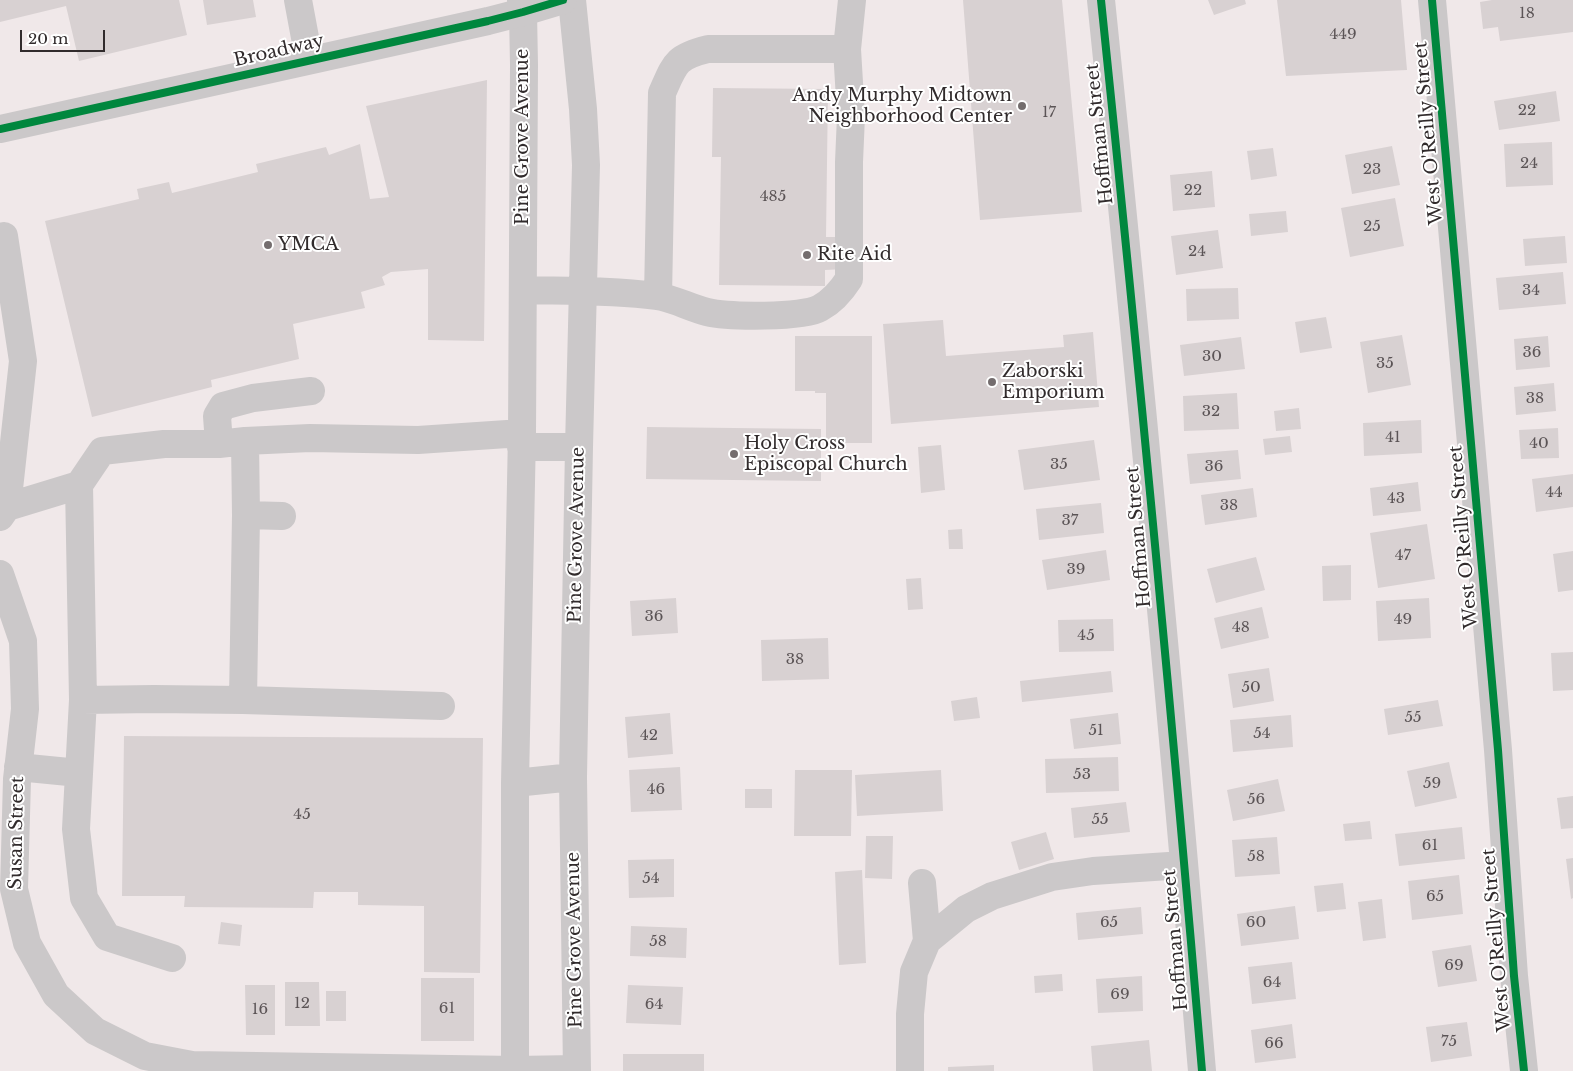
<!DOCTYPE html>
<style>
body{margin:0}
#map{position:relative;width:1573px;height:1071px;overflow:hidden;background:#f0e8e9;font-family:"Libre Baskerville",serif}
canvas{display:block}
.scale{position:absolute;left:20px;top:30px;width:85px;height:22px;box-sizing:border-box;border:2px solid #312b2c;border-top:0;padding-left:6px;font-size:15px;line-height:18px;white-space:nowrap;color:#312b2c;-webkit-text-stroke:4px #fff;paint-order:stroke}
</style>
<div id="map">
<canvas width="1573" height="1071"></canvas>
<div class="scale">20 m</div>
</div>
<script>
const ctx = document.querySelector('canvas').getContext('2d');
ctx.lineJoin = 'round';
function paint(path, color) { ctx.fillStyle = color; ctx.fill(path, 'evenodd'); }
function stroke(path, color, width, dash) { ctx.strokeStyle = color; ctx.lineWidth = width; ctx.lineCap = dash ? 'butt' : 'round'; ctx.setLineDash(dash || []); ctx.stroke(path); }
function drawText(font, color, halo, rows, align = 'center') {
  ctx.font = font + ' "Libre Baskerville",serif'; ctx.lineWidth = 4; ctx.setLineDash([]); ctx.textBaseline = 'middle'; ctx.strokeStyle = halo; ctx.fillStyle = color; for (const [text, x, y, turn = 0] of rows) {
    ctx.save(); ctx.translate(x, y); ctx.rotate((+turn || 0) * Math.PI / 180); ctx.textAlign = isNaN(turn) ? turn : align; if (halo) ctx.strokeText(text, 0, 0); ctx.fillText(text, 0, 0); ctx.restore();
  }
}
paint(new Path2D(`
 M0,0H179L187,35L79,61L66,6L0,22Z
 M203,0H253L256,17L207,25Z
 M963,0H1062L1082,212L980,220Z
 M1208,0H1245L1246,4L1214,15Z
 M1277,0H1401L1407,70L1286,76Z
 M1492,0H1573V32L1500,41L1498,27L1483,29L1480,2Z
 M487,80L484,341L428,340V269L391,272L382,277L385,285L361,292L365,308L293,324L299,359L211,380L212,387L92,417L45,221L139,199L137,189L169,182L172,193L258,172L256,164L326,147L329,155L360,144L370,199L389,197L366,106Z
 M713,88L828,89L826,237H845V269L825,270V286L719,285L721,157H712Z
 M1556,91L1560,121L1499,130L1494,101Z
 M1552,142L1553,185L1506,187L1504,144Z
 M1392,146L1400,185L1352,194L1345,155Z
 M1273,148L1277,176L1251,180L1247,151Z
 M1212,171L1215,207L1173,211L1170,175Z
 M1395,198L1404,246L1350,257L1341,208Z
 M1286,211L1288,232L1251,236L1249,214Z
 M1218,230L1223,268L1176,275L1171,236Z
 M1565,236L1567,263L1525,266L1523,239Z
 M1563,272L1566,304L1499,310L1496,278Z
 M1238,288L1239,319L1187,321L1186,289Z
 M1326,317L1332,348L1300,353L1295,322Z
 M943,320L946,356L1064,347L1063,335L1093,332L1099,407L891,424L883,324Z
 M1402,335L1411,385L1368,393L1360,342Z
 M795,336H872V443H826V393H815V391H795Z
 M1548,336L1550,367L1516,370L1514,339Z
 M1241,337L1245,369L1184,376L1180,345Z
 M1554,383L1556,411L1516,415L1514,387Z
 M1237,393L1239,429L1184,431L1183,396Z
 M1299,408L1301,429L1276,431L1274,411Z
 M1421,420L1422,453L1364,456L1363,423Z
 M647,427L821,429V481L646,479Z
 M1558,428L1559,458L1521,459L1519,430Z
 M1290,436L1292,452L1265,455L1263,439Z
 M1094,440L1100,480L1024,490L1018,450Z
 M941,445L945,490L921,493L918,447Z
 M1238,450L1241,479L1190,484L1187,454Z
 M1573,474V507L1536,512L1532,479Z
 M1418,482L1421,511L1373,516L1370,488Z
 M1253,488L1257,517L1205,525L1201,495Z
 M1101,503L1104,533L1039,540L1036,509Z
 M1427,524L1435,579L1378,588L1370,533Z
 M962,529L963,549H949L948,530Z
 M1106,550L1110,580L1047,590L1042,560Z
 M1573,551V590L1558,592L1553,554Z
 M1256,557L1265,590L1216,603L1207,569Z
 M1351,565V600L1323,601L1322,566Z
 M921,578L923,609L908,610L906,579Z
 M676,598L678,633L632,636L630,601Z
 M1429,598L1431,638L1378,641L1376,601Z
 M1262,607L1269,638L1221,649L1214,618Z
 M1113,619L1114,651L1059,652L1058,620Z
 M828,638L829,679L762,681L761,640Z
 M1573,652V690L1553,691L1551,653Z
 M1269,668L1274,701L1233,708L1228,674Z
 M1111,671L1113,692L1022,702L1020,681Z
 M977,697L980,718L954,721L951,701Z
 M1438,700L1443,726L1388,735L1384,709Z
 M670,713L673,754L628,758L625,717Z
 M1118,713L1121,744L1074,749L1070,719Z
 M1291,715L1293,747L1233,752L1230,720Z
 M124,736L483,738L480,973L424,972V906L358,905V892H314L313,908L184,907L185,896H122Z
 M1118,757L1119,791L1046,793L1045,759Z
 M1449,762L1457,798L1415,807L1407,771Z
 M680,767L682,810L631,812L629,770Z
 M795,770H852L851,836H794Z
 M941,770L943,811L857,816L855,775Z
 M1278,779L1285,811L1233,821L1227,790Z
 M745,789H772V808H745Z
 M1573,796V828L1561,829L1557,798Z
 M1126,802L1130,832L1074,838L1071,808Z
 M1370,821L1372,839L1345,841L1343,824Z
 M1462,827L1465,859L1399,866L1395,834Z
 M1046,832L1054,859L1019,870L1011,842Z
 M866,836H893L892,879L865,878Z
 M1277,837L1280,874L1235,877L1232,840Z
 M1573,858V898L1571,899L1566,859Z
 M674,859V897L629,898L628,860Z
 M862,870L866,963L839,965L835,872Z
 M1459,875L1463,914L1412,920L1408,881Z
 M1343,883L1346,909L1317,912L1314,886Z
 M1382,899L1386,938L1363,941L1358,902Z
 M1295,906L1299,939L1241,946L1237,914Z
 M1141,907L1143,934L1078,940L1076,913Z
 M221,922L242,925L240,946L218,944Z
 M631,926L687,928L686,958L630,956Z
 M1471,945L1477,981L1438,987L1432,951Z
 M1292,962L1296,999L1252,1004L1248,967Z
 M1062,974L1063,991L1035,993L1034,976Z
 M1142,976L1143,1011L1098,1013L1096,979Z
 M421,978H474V1041H421Z
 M285,982H319L320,1026H285Z
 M245,985H275V1035H246Z
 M628,985L683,987L681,1025L626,1023Z
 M326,991H346V1021H326Z
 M1467,1022L1472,1056L1431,1062L1426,1027Z
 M1292,1024L1296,1058L1255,1063L1251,1030Z
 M1149,1040L1152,1071H1093L1091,1046Z
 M623,1054H704V1071H623Z
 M994,1065V1071H948V1067Z`), '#d8d1d2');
stroke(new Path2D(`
 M298,0L309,59
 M572,0L583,109L586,165L579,447L573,777L577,1071
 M1101,0C1138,357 1172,714 1202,1071
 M1432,0L1498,750L1514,976L1524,1071
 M4,236L23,361L7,507
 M523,290C567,291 612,290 656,296C673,298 690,308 707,312C727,317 803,318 820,308C833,301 842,290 849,279V162L851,116L847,49L852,0
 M658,296L662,93C675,64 675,57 708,49H847
 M219,444L217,416L223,406L253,398L311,391
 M521,447H579
 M246,515L282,516
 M0,517L7,507L79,485
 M0,574L23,641L25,709L17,779L14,889L27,943L56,995L95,1031L145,1056L192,1065L515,1070L577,1069
 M83,700L154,699L243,700L246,515L245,441L310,438L418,440L522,433
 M243,700L441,706
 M18,767L79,773
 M515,783L573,777
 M922,883L927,941
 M172,958L107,937L84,898L76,829L83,700L79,485L102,451L164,444H219L245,441
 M515,1071V783L522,433L524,65L523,12L521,0
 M910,1071V1014L914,972L927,941L966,909L992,896L1052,877L1093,871L1184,865`), '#cbc8c9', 28);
stroke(new Path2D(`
 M0,129L488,21L523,12L563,0`), '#cbc8c9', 28);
stroke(new Path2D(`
 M1101,0C1138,357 1172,714 1202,1071
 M1432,0L1498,750L1514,976L1524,1071
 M0,129L488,21L523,12L563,0`), '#00873e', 8);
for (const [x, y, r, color] of [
 [1022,106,5,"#746d6e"],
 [268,245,5,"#746d6e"],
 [807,255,5,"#746d6e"],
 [992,382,5,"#746d6e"],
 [734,454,5,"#746d6e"]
]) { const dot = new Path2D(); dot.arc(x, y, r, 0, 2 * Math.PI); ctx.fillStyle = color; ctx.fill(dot); stroke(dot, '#fff', 2); }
drawText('15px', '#5b5456', null, [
 ["18",1527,14],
 ["449",1343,35],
 ["22",1527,111],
 ["17",1049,113],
 ["24",1529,164],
 ["23",1372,170],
 ["22",1193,191],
 ["485",773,197],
 ["25",1372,227],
 ["24",1197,252],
 ["34",1531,291],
 ["36",1532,353],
 ["30",1212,357],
 ["35",1385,364],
 ["38",1535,399],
 ["32",1211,412],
 ["41",1393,438],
 ["40",1539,444],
 ["35",1059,465],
 ["36",1214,467],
 ["44",1554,493],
 ["43",1396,499],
 ["38",1229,506],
 ["37",1070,521],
 ["47",1403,556],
 ["39",1076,570],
 ["36",654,617],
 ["49",1403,620],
 ["48",1241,628],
 ["45",1086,636],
 ["38",795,660],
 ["50",1251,688],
 ["55",1413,718],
 ["51",1096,731],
 ["54",1262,734],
 ["42",649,736],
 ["53",1082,775],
 ["59",1432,784],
 ["46",656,790],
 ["56",1256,800],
 ["45",302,815],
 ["55",1100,820],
 ["61",1430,846],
 ["58",1256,857],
 ["54",651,879],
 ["65",1435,897],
 ["65",1109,923],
 ["60",1256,923],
 ["58",658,942],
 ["69",1454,966],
 ["64",1272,983],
 ["69",1120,995],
 ["12",302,1004],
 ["64",654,1005],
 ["61",447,1009],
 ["16",260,1010],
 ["75",1449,1042],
 ["66",1274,1044]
]);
drawText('18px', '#312b2c', '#fff', [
 ["Broadway",279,51,-13],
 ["West O'Reilly Street",1429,133,-95],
 ["Hoffman Street",1100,134,-96],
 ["Pine Grove Avenue",523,137,-90],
 ["Pine Grove Avenue",577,535,-89],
 ["Hoffman Street",1139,537,-95],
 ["West O'Reilly Street",1464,537,-95],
 ["Susan Street",17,833,-89],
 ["Pine Grove Avenue",575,940,-91],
 ["Hoffman Street",1176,940,-95],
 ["West O'Reilly Street",1497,940,-95]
]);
drawText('18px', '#312b2c', '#fff', [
 ["Andy Murphy Midtown",1012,96,"right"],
 ["Neighborhood Center",1012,117,"right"],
 ["YMCA",278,245],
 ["Rite Aid",817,255],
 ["Zaborski",1002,372],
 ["Emporium",1002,393],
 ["Holy Cross",744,444],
 ["Episcopal Church",744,465]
], 'left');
</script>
